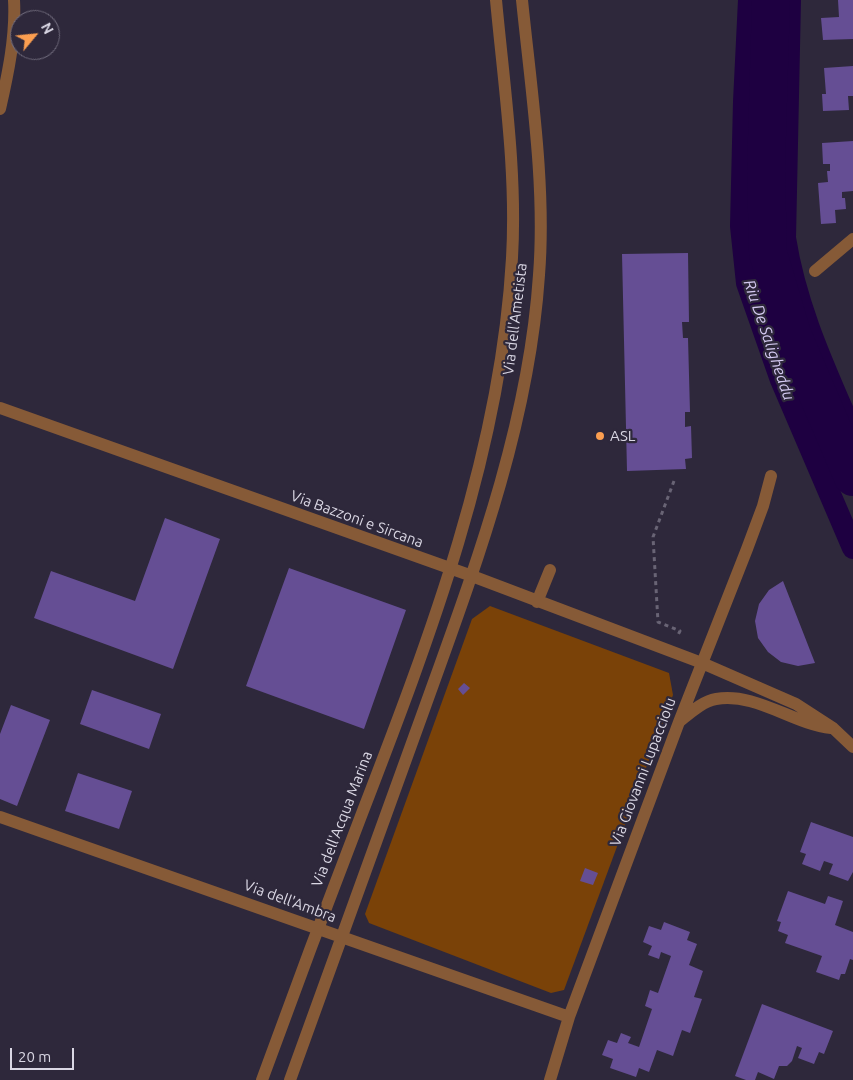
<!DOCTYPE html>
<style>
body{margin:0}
#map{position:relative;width:853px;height:1080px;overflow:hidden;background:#2e283b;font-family:Ubuntu,sans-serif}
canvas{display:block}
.north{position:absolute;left:10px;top:10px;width:50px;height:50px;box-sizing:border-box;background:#2e283b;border:1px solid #736e7f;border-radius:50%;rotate:62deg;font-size:14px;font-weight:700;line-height:20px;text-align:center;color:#dad7e4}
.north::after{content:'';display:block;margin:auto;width:18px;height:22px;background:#fb9e50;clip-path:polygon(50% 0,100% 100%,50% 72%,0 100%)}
.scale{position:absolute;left:10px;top:1048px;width:64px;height:22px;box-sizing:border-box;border:2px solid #dad7e4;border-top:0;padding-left:6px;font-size:15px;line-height:18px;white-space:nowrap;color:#dad7e4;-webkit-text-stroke:4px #2e283b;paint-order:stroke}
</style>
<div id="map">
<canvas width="853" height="1080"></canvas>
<div class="north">N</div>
<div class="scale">20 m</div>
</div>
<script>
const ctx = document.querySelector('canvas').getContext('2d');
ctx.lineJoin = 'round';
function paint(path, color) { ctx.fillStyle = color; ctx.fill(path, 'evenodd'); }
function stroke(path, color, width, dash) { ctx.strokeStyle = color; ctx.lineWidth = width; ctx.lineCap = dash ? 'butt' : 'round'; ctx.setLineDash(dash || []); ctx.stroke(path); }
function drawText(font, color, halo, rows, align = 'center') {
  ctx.font = font + ' Ubuntu,sans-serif'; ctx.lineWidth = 4.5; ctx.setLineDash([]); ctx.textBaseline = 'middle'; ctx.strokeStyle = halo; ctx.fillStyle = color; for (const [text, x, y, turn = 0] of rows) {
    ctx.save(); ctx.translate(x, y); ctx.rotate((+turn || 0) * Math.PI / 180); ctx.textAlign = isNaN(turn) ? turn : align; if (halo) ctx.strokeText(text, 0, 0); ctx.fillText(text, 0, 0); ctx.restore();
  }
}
paint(new Path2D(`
 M490,606L669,673L673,695L564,990L551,993L369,923L365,914L472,619Z`), '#7a4208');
stroke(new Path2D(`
 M749,0L744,102L741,226L747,283L781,380L853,548
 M790,0L785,238C796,308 825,369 853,434`), '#1e0041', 22);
stroke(new Path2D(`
 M771,0L766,171L768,253L792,334L853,477`), '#1e0041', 38);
paint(new Path2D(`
 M838,0H853V39L823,40L821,18L839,17Z
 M853,66V96H848L849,110L823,111L822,94H826L824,68Z
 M853,141V191L842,192V198H845L846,209L835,210L836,223L821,224L818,183L828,182L827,171H830V164H823L822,143Z
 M688,253L689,322H682L683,338H688L690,412H685V427L691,426L692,458L685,459L686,469L627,471L622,254Z
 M165,518L220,539L173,669L34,618L51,571L135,601Z
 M289,568L406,610L364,729L246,686Z
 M783,581L815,663L798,666L781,662L768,652L758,638L755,621L759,604L769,590Z
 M464,683L470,688L463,695L458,689Z
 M92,690L161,714L149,749L80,724Z
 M11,705L50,720L17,806L0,799V734Z
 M78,773L132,791L119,829L65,811Z
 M811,822L853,837V872L848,881L829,874L833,864L824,861L820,871L802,864L806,854L800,852Z
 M585,868L598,873L593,885L580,881Z
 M788,891L825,904L828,896L843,901L835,925L853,932V960L850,959L845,974H841L839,980L816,972L822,956L785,943L788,935L778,931L781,922L777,921Z
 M664,922L690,932L687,940L697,944L689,965L703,971L694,997L702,999L690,1033L682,1030L673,1056L657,1050L649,1072L639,1068L636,1077L610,1068L613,1059L602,1055L608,1040L617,1043L621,1033L631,1037L628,1043L639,1047L652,1009L645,1006L650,990L658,993L671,956L661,952L659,959L648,955L652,946L643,942L649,926L661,930Z
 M762,1004L833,1031L824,1054L819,1052L814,1064L798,1058L802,1048L797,1046L792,1061L787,1066H779L774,1079L758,1072L755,1080H746L735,1076Z`), '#654e94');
stroke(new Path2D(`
 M674,481L653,537L658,622L680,631L677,637`), '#696475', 3, [4, 4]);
stroke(new Path2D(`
 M0,109C8,74 16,36 14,0
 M815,271L853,239
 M0,408L472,576L702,663L796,704L833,728L853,747
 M537,602L550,570
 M680,721C690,713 703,701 716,699C756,692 793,724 831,728
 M0,817L569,1017
 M262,1080C294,992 327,904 361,816C430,637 501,452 512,258C517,172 504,86 496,0
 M290,1080C335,955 381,829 426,704C476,565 529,424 539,275C546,186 531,89 522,0
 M550,1080L569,1017L679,722L747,549L763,506L771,476`), '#865a37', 12);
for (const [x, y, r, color] of [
 [600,436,5,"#fb9e50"]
]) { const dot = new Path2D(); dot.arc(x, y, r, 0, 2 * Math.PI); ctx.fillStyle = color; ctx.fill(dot); stroke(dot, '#2e283b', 2); }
drawText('15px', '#dad7e4', '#2e283b', [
 ["Via dell'Ametista",515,319,-83],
 ["Via Bazzoni e Sircana",357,519,20],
 ["Via Giovanni Lupacciolu",643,772,-69],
 ["Via dell'Acqua Marina",342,819,-69],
 ["Via dell'Ambra",290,901,20]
]);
drawText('15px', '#dad7e4', '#2e283b', [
 ["ASL",610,436]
], 'left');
drawText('italic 16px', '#d4c9f1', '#2e283b', [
 ["Riu De Saligheddu",769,340,71]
]);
</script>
